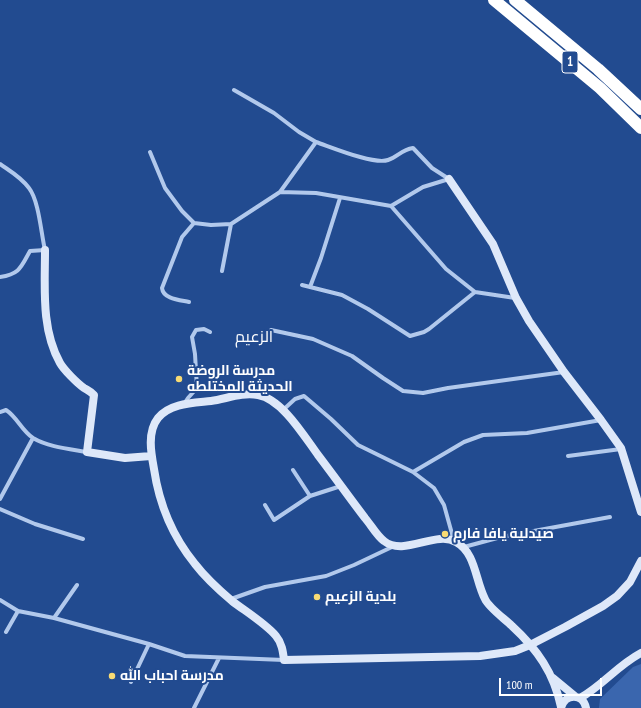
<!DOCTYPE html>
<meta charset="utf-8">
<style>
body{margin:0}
#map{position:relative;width:641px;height:708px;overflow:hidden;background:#224b90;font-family:"PT Sans Narrow",sans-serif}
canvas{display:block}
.scale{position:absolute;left:499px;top:678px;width:103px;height:18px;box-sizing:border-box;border:2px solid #fff;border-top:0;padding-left:5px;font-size:12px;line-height:14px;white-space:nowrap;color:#fff;-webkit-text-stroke:3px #224b90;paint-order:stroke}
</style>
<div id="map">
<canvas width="641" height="708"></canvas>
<div class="scale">100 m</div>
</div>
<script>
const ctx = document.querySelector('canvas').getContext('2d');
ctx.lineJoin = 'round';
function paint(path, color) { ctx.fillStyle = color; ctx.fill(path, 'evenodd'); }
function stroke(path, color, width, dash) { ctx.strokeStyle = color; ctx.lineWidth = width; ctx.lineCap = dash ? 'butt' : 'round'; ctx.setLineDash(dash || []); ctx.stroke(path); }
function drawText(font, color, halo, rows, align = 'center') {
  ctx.font = font + ' "PT Sans Narrow",Cairo,sans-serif'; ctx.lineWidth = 4; ctx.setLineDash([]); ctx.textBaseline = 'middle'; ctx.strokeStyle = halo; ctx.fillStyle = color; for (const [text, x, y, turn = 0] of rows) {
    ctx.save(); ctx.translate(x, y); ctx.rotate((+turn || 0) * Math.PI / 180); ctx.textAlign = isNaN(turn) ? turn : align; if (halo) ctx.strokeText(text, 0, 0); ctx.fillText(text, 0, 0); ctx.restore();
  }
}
paint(new Path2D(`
 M641,664V708H599L600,699L633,667Z`), '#3a66ae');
stroke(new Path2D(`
 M234,90L274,113L299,132L316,142
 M150,152L165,188L182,211L194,223L211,225L231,224L280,192L316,193L391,206L446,269L475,292L515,298
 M0,164C10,171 21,177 29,188C39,201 41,233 45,250L30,251C21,267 20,274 0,277
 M280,192L316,142C331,147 374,165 388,160C398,157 401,150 413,148L432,168L449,179
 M391,206L423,187L449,179
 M222,271L231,224
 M302,285L342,295L368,309L410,336L424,332L429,329L475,292
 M310,287L321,258L340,198
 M189,302C180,300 163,299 162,288L182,237L194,223
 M271,330L313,339L352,356L383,378L403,391L423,393L448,388L564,372
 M184,404L188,398L197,388L195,354L192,337L196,330L204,329L210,332
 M283,410L295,399L304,396L331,419L358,445L413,472L434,488L444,505L454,541
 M0,412L6,410C17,417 22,431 33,438C48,447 70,449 87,452
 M568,456L621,449
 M293,470L310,496L341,486
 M413,472L464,442L483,435L527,433L601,420
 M0,499L33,438
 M265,505L274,520L310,496
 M0,509L35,524L83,539
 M464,547L501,537L610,517
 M231,599L265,587L326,576L354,565L392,547
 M0,600L18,611L54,618L149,644L185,656L284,660
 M54,618L77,585
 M6,632L18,611
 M131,682L149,644
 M194,708L219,658`), '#b2c9ec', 4);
stroke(new Path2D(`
 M449,179L493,244L516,298L529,321L564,372L601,420L621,448L641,512
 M45,250C45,288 41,329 60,363C64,370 77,383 84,388C87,390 90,391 94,395L87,452L125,458L151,456
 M553,678L576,697
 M580,698C602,686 618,665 641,653
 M561,707C554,673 537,649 512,626C505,619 489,608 485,599C475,580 476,553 456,542C436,530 404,557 384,541C377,536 371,525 365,518C349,497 334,476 318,455C304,436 282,399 258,395C242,392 226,399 211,401C193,403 170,403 158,418C147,432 151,453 154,469C159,503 173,537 195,564C205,577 219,590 232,601C245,611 266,624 276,636C282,643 283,652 284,660L480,656L515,651L530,645L565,627L603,606L617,596L630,582L641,561
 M561,708C565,693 583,693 586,708`), '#dee8f9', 8);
stroke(new Path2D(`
 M494,0L600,88L641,128
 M515,0L598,69L641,109`), '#fff', 12);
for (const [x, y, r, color] of [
 [179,379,4,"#f8db74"],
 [445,534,4,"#f8db74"],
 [317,597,4,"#f8db74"],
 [112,676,4,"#f8db74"]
]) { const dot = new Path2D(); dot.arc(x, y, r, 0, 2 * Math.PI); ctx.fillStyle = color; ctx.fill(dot); stroke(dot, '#224b90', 1.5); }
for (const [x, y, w] of [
 [570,62,16]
]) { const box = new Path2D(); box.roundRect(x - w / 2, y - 11, w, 22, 3); ctx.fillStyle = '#224b90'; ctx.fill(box); stroke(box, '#fff', 1); }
drawText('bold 13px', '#fff', null, [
 ["1",570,62]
]);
drawText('bold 14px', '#fff', '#224b90', [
 ["مدرسة الروضة",187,371],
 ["الحديثة المختلطه",187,387],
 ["صيدلية يافا فارم",453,534],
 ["بلدية الزعيم",325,597],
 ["مدرسة احباب الله",120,676]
], 'left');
drawText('16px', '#fff', '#224b90', [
 ["الزعيم",254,337]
]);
</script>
